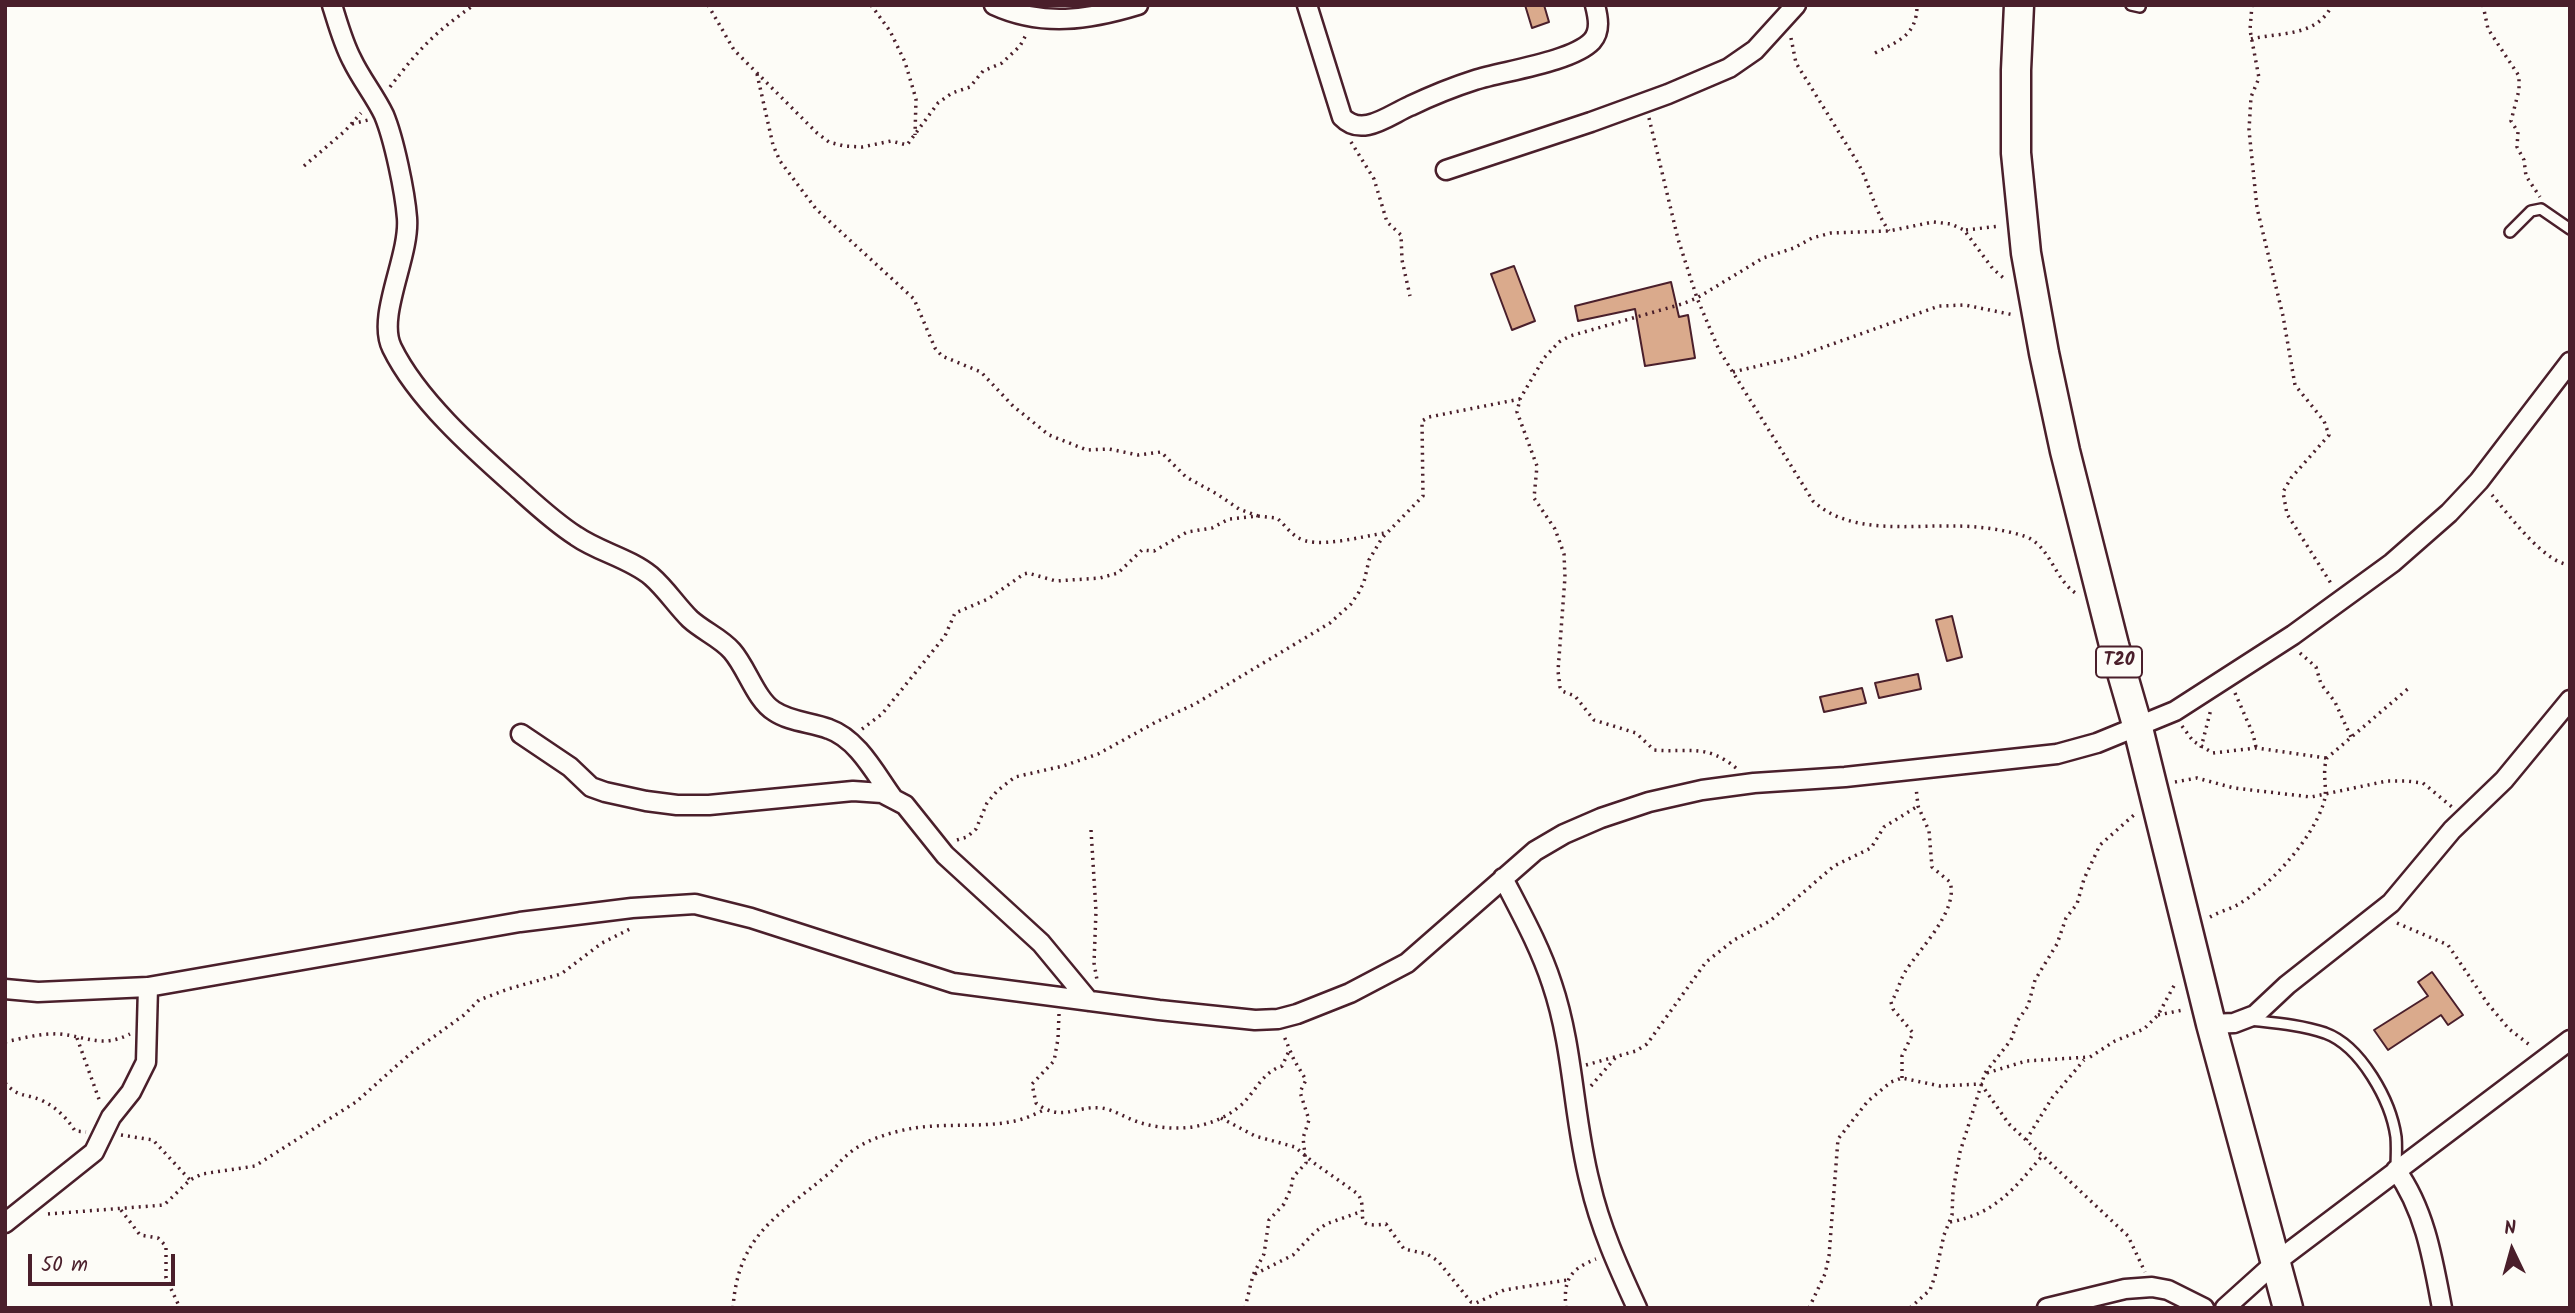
<!DOCTYPE html>
<style>
body{margin:0}
#map{position:relative;width:2575px;height:1313px;overflow:hidden;background:#fdfcf7;font-family:Kalam,sans-serif}
canvas{display:block}
.frame{position:absolute;inset:0;border:7px solid #4a1f2b;pointer-events:none}
.north{position:absolute;left:2477px;top:1215px;width:70px;height:70px;-webkit-text-stroke:5px #fdfcf7;paint-order:stroke;rotate:355deg;font-size:19px;font-weight:700;line-height:28px;text-align:center;color:#4a1f2b}
.north::after{content:'';display:block;margin:auto;width:24px;height:32px;background:#4a1f2b;clip-path:polygon(50% 0,100% 100%,50% 72%,0 100%)}
.scale{position:absolute;left:28px;top:1254px;width:147px;height:32px;box-sizing:border-box;border:4px solid #4a1f2b;border-top:0;padding-left:9px;font-size:21px;line-height:24px;white-space:nowrap;color:#4a1f2b;-webkit-text-stroke:5px #fdfcf7;paint-order:stroke}
</style>
<div id="map">
<canvas width="2575" height="1313"></canvas>
<div class="frame"></div>
<div class="north">N</div>
<div class="scale">50 m</div>
</div>
<script>
const ctx = document.querySelector('canvas').getContext('2d');
ctx.lineJoin = 'round';
function paint(path, color) { ctx.fillStyle = color; ctx.fill(path, 'evenodd'); }
function stroke(path, color, width, dash) { ctx.strokeStyle = color; ctx.lineWidth = width; ctx.lineCap = dash ? 'butt' : 'round'; ctx.setLineDash(dash || []); ctx.stroke(path); }
function drawText(font, color, halo, rows, align = 'center') {
  ctx.font = font + ' Kalam,sans-serif'; ctx.lineWidth = 5; ctx.setLineDash([]); ctx.textBaseline = 'middle'; ctx.strokeStyle = halo; ctx.fillStyle = color; for (const [text, x, y, turn = 0] of rows) {
    ctx.save(); ctx.translate(x, y); ctx.rotate((+turn || 0) * Math.PI / 180); ctx.textAlign = isNaN(turn) ? turn : align; if (halo) ctx.strokeText(text, 0, 0); ctx.fillText(text, 0, 0); ctx.restore();
  }
}
const building = new Path2D(`
 M1525,5H1544L1549,22L1532,28Z
 M1514,266L1535,321L1512,330L1491,274Z
 M1671,282L1679,317L1688,315L1695,358L1645,366L1635,309L1578,321L1575,306Z
 M1952,616L1962,657L1947,661L1936,620Z
 M1918,674L1921,689L1879,698L1875,683Z
 M1862,688L1866,703L1824,712L1820,697Z
 M2432,972L2463,1015L2448,1025L2441,1015L2388,1050L2374,1030L2428,996L2418,982Z`);
paint(building, '#daaa8c');
stroke(building, '#4a1f2b', 2);
const lane = new Path2D(`
 M2131,5L2140,7
 M2510,232L2531,211L2541,209L2570,229
 M2250,1020C2276,1023 2301,1025 2325,1033C2361,1046 2391,1101 2396,1137C2397,1148 2396,1159 2396,1170`);
const street = new Path2D(`
 M332,5C338,24 343,43 352,60C361,79 375,96 384,115C394,139 405,192 407,218C410,257 376,316 392,348C417,399 472,448 515,486C534,503 554,522 576,536C599,552 629,558 651,576C666,589 676,605 690,619C703,631 721,638 732,651C747,668 756,700 774,711C790,722 811,722 829,729C858,739 876,775 893,798
 M994,5C1042,27 1089,20 1138,5
 M1307,5L1342,117C1362,138 1389,115 1410,106C1431,96 1453,87 1475,80C1503,71 1572,62 1592,41C1601,31 1598,17 1595,5
 M1446,170L1591,122L1668,94L1729,68L1755,50L1796,5
 M521,734L570,767L591,787L605,792L646,801L677,805H709L853,791L882,793L905,805L945,855L1041,943L1089,1001
 M1503,878C1521,913 1540,947 1552,984C1574,1049 1573,1118 1590,1183C1600,1227 1618,1267 1637,1308
 M5,989L38,992L148,987L520,922L632,908L695,904L751,918L953,983L1159,1010L1255,1020L1278,1019L1297,1014L1350,993L1407,963L1535,851L1564,834L1601,818L1649,802L1702,790L1754,783L1845,777L2057,754L2097,743L2175,711L2293,635L2392,563L2449,513L2479,481L2570,362
 M2211,1024L2234,1023L2255,1015L2287,985L2391,903L2452,830L2504,780L2570,700
 M2396,1170C2425,1210 2433,1260 2442,1308
 M5,1223L94,1152L111,1117L131,1092L146,1062L148,987
 M2047,1308L2125,1289L2152,1287L2168,1290L2204,1308
 M2225,1308L2276,1262L2570,1040`);
const primary = new Path2D(`
 M2019,5L2016,70V153L2026,253L2044,353L2065,451L2114,645L2138,728L2211,1024L2288,1308`);
stroke(lane, '#4a1f2b', 14);
stroke(street, '#4a1f2b', 23);
stroke(primary, '#4a1f2b', 33);
stroke(new Path2D(`
 M708,5L734,50L817,133L829,142L844,146L862,147L891,141L907,145L938,103L952,93L970,87L983,71L1002,63L1020,46L1027,33
 M871,5L890,31L905,62L916,99L915,135
 M2252,5L2250,30L2259,78L2251,97L2249,130L2257,208L2283,316L2295,385L2324,421L2329,435L2291,478L2283,492L2287,514L2332,585
 M2483,5L2488,29L2519,76V90L2511,121L2518,132L2517,147L2524,160L2526,176L2540,197
 M1791,38L1796,63L1858,163C1870,185 1874,210 1889,231
 M2251,39C2281,32 2317,37 2332,5
 M1875,53C1899,41 1917,35 1917,5
 M757,74L773,145L780,161L816,209L914,299L935,348L942,356L981,372L1013,406L1049,435L1087,450L1109,449L1138,455L1161,452L1186,477L1217,494L1239,509L1258,516
 M390,87C418,50 435,32 474,5
 M1649,118L1678,239L1697,298L1719,350L1813,501C1850,535 1908,525 1954,526C1976,526 2002,529 2024,536C2050,544 2054,580 2077,594
 M352,124L368,120
 M1351,142L1374,179L1387,222L1401,235L1402,260L1410,296
 M304,166L345,131L361,113
 M1966,230L2000,226
 M1733,372L1796,357L1939,306L1965,305L2014,315
 M2492,495C2509,515 2544,563 2570,565
 M2300,653L2316,667L2321,684L2335,702L2351,737
 M2235,693L2253,734L2256,747
 M2182,726L2193,741L2213,753L2256,748L2326,758
 M862,729L882,714L945,636L955,613L988,599L1024,574L1028,573L1056,581L1100,578L1118,573L1142,550L1154,551L1187,532L1212,528L1229,519L1258,516L1277,518C1284,524 1289,532 1297,537C1315,550 1363,536 1385,533
 M2201,748L2211,709
 M1736,768C1706,743 1688,753 1654,750L1636,733L1594,720L1575,696L1562,691L1560,687L1558,671L1565,577L1564,554L1555,529L1534,498L1537,466L1517,412L1520,399L1544,358L1559,342L1570,336L1682,304L1697,298L1763,258L1794,248L1812,238L1831,233L1889,231L1933,222L1951,224L1964,230L1993,269L2006,280
 M2175,782L2197,778L2234,788L2311,797L2387,781H2406L2423,783L2452,807
 M1091,830L1096,911L1094,963L1097,980
 M957,840L967,837L976,829L987,803L997,791L1015,777L1063,766L1098,754L1156,722L1195,704L1330,623L1351,604L1359,592L1364,582L1369,560L1382,538L1423,496L1422,421L1429,417L1520,399
 M2210,917C2219,912 2230,909 2239,904C2271,885 2311,840 2323,805C2329,789 2321,774 2327,758L2410,687
 M2397,923L2448,945L2488,1004L2509,1029L2531,1046
 M1059,1014L1058,1039L1054,1061L1032,1084L1036,1103C1062,1123 1075,1105 1102,1108C1114,1110 1126,1118 1138,1122C1172,1133 1211,1130 1240,1106C1256,1092 1261,1073 1282,1066L1289,1051
 M2158,1015L2183,1010
 M77,1038L100,1102
 M5,1042C23,1038 42,1033 60,1034C88,1037 102,1048 130,1034
 M1586,1065L1636,1051L1647,1044L1706,962L1734,940L1770,921L1834,866L1871,848L1884,827L1918,806
 M1987,1073L2026,1061L2090,1057L2115,1041L2144,1029L2158,1015L2176,982
 M1902,1078V1056L1913,1033L1893,1009L1891,1002C1898,992 1899,982 1905,972C1919,949 1959,911 1950,882L1932,867L1929,831L1918,806L1916,787
 M5,1083C19,1098 24,1093 41,1100C56,1107 67,1118 75,1131L86,1132
 M1591,1086L1616,1057
 M1221,1118L1255,1136L1295,1147L1314,1163L1358,1194C1370,1213 1349,1229 1386,1224L1404,1249L1427,1254L1438,1261L1471,1302L1476,1303L1504,1290L1567,1280
 M121,1135L153,1140L190,1180
 M2026,1140L2052,1098L2084,1060
 M121,1210L140,1235L158,1238L166,1246V1278L180,1308
 M48,1214L164,1205L190,1180L202,1174L255,1166L356,1102L411,1053L464,1015L479,1000L508,989L561,974L602,943L632,928
 M1950,1222C1995,1214 2014,1189 2042,1156
 M1255,1274L1293,1255L1315,1232L1326,1224L1360,1212
 M733,1308C738,1235 777,1217 827,1175C834,1170 839,1162 846,1156C863,1140 891,1132 914,1128C947,1123 982,1128 1015,1121C1025,1119 1035,1114 1044,1110
 M1245,1308L1253,1275L1264,1254L1269,1220L1284,1204L1291,1188L1293,1177L1306,1163L1303,1138L1309,1120L1300,1092L1306,1080L1294,1060L1284,1036
 M1566,1308C1563,1280 1570,1269 1596,1259
 M1809,1308L1825,1274L1829,1256L1838,1139L1868,1101L1891,1082L1902,1078L1940,1086L1981,1084L2009,1124L2128,1236L2145,1272
 M1910,1308L1930,1290L1935,1276L1944,1235L1952,1215L1953,1191L1960,1152L1985,1073L2011,1040L2018,1020L2028,1006L2035,980L2057,944L2066,918L2077,904L2084,879L2100,845L2135,814`), '#4a1f2b', 3.5, [2, 5]);
stroke(lane, '#fdfcf7', 9);
stroke(street, '#fdfcf7', 18);
stroke(primary, '#fdfcf7', 28);
for (const [x, y, w] of [
 [2119,662,46]
]) { const box = new Path2D(); box.roundRect(x - w / 2, y - 15.5, w, 31, 5); ctx.fillStyle = '#fdfcf7'; ctx.fill(box); stroke(box, '#4a1f2b', 2); }
drawText('bold 19px', '#4a1f2b', null, [
 ["T20",2119,662]
]);
</script>
